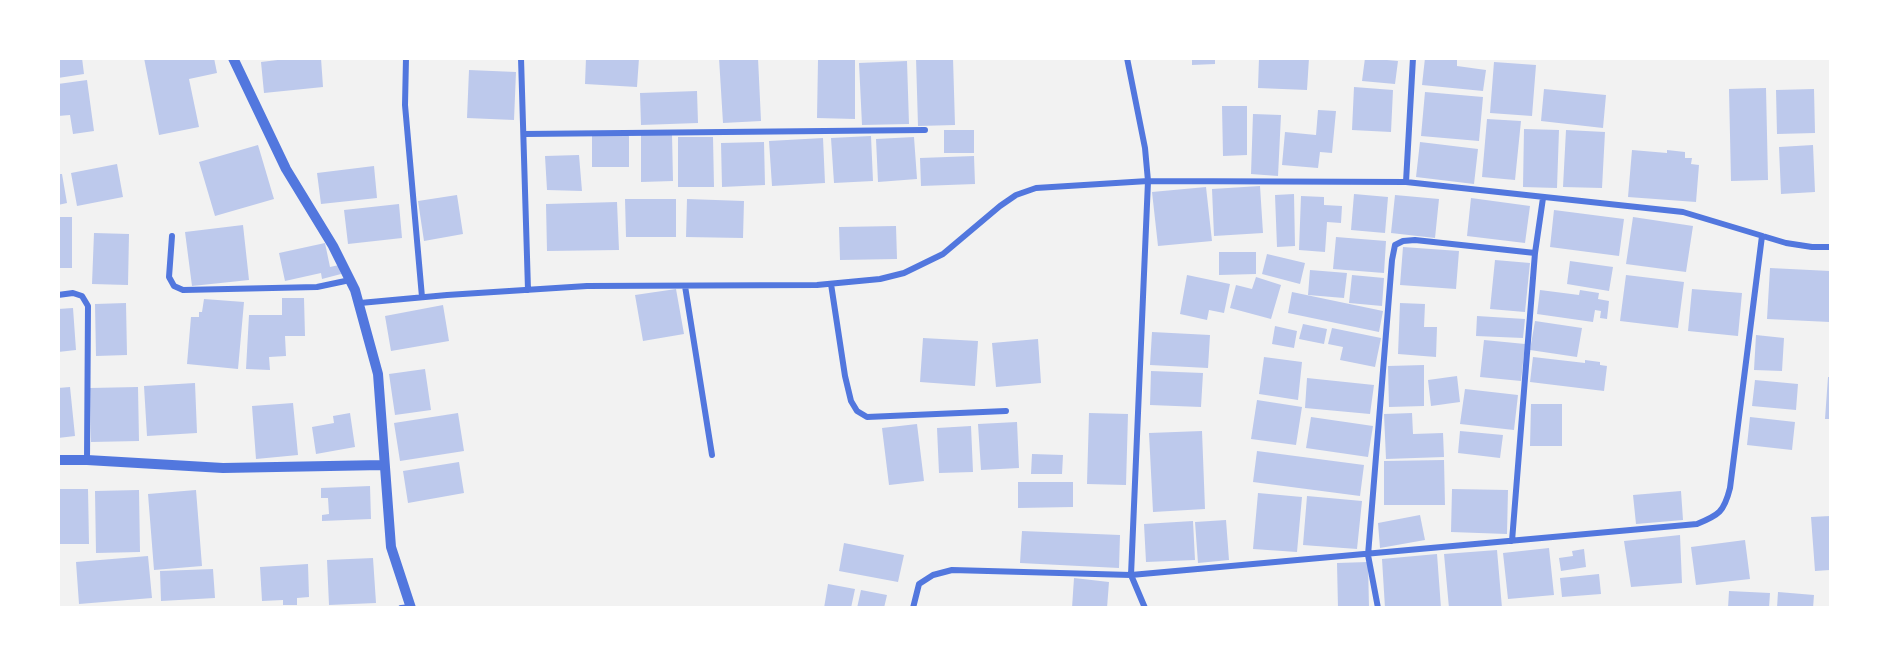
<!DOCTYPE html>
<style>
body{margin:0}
#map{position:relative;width:1889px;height:666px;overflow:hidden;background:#f2f2f2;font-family:"Noto Serif",serif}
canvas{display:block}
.frame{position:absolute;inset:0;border:60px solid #fff;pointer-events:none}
</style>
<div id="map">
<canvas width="1889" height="666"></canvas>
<div class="frame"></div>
</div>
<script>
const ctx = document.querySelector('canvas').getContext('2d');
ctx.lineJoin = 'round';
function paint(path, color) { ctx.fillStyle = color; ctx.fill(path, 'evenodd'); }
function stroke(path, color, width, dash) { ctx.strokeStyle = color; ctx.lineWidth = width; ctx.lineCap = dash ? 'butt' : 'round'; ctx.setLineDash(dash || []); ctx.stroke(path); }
paint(new Path2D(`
 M58,58H82L84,74L58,78Z
 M144,58H214L217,73L189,79L199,127L159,135Z
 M294,58H321L323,87L264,93L261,62Z
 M586,58H639L637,87L585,84Z
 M719,58H758L761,121L723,123Z
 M916,58H953L955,125L918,126Z
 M1192,58H1215V64L1192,65Z
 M1259,58H1309L1307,90L1258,88Z
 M1365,58L1398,61L1395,84L1362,81Z
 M1425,58H1457V66L1486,70L1483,91L1422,85Z
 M818,60H855V119L817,118Z
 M907,61L909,124L862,125L859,63Z
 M1494,62L1536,65L1532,116L1490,113Z
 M469,70L516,72L514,120L467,118Z
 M87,80L94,131L73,134L70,115L58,116V84Z
 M1354,87L1393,90L1391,132L1352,130Z
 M1766,88L1768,180L1731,181L1729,89Z
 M1544,89L1606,95L1603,128L1541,121Z
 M1814,89L1815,133L1777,134L1776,90Z
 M697,91L698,123L641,125L640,93Z
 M1425,92L1483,97L1479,141L1421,136Z
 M1222,106H1247V155L1223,156Z
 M1318,110L1336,111L1332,153L1320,152L1318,168L1282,165L1285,132L1316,135Z
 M1253,114L1281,115L1278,176L1251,174Z
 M1487,119L1521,121L1515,180L1482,177Z
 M1524,129L1559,130L1557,188L1523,187Z
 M944,130H974V153H944Z
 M1566,130L1605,132L1602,188L1563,187Z
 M672,134L673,181L641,182V135Z
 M592,135L629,136V167H592Z
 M871,136L873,181L834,183L831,138Z
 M678,137H713L714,187H678Z
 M914,137L917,179L878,182L876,139Z
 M823,138L825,183L772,186L769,141Z
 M764,142L765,185L722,187L721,143Z
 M1420,142L1478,149L1474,184L1416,177Z
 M258,145L274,199L215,216L199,162Z
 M1813,145L1815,192L1781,194L1779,147Z
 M1632,150L1667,153V150L1685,152V158H1692L1691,164L1699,165L1696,202L1628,197Z
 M579,155L582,191L547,190L545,156Z
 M974,156L975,184L921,186L920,158Z
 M117,164L123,197L77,206L71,173Z
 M374,166L377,198L321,204L317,173Z
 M58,174H62L67,203L58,205Z
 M1260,186L1263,233L1214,236L1212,189Z
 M1206,187L1212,241L1158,246L1152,192Z
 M1294,194L1295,246L1277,247L1275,195Z
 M1354,194L1388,197L1385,233L1351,230Z
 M457,195L463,234L424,241L418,201Z
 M1395,195L1439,199L1435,238L1391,233Z
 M1301,196L1324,197V205L1342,206L1341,223L1327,222L1325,252L1299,250Z
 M1471,198L1530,206L1525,243L1467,236Z
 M625,199H676V237H626Z
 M687,199L744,201L743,238L686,237Z
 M617,202L619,250L547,251L546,204Z
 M399,204L402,238L348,244L344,210Z
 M1554,210L1624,219L1619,256L1550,247Z
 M58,217H72V268H58Z
 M1633,217L1693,226L1686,272L1626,264Z
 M243,225L249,280L192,286L185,232Z
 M896,226L897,259L840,260L839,227Z
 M94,233L129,234L128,285L92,284Z
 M1336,237L1386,241L1384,273L1333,269Z
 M325,243L330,267L339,265L341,274L322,279L321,273L285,281L279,253Z
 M1403,247L1459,251L1456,289L1400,285Z
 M1219,252H1256V274L1219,275Z
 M1267,254L1305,263L1300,284L1262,274Z
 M1495,260L1530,263L1525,312L1490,309Z
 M1570,261L1613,267L1609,291L1567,284Z
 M1770,268L1830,271V322L1767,319Z
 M1310,270L1347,273L1344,298L1308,295Z
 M1187,275L1230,284L1224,313L1209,310L1207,320L1180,314Z
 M1352,275L1384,278L1382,306L1349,303Z
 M1626,275L1684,282L1678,328L1620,321Z
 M1256,277L1281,285L1271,319L1230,308L1236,285L1252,289Z
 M676,289L684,334L643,341L635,295Z
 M1692,289L1742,293L1738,336L1688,331Z
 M1540,290L1579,295L1580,290L1599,293L1598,299L1609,301L1607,319L1600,318L1601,311L1595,310L1593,322L1537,314Z
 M1292,292L1383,311L1379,332L1288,313Z
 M282,298H304L305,336H285L286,356L269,357L270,370L246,369L249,315H282Z
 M204,299L244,302L238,369L187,364L191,317H199V312H202Z
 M126,303L127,355L96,356L95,304Z
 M1400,303L1425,304L1424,327H1437L1436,357L1398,354Z
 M443,305L449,341L391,351L385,316Z
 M73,308L76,350L58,352V309Z
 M1477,316L1525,319L1523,338L1476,336Z
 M1535,321L1582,328L1577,357L1530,350Z
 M1303,324L1327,329L1324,344L1299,339Z
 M1275,326L1297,331L1294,348L1272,344Z
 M1332,328L1381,338L1375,367L1340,360L1343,347L1328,344Z
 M1152,332L1210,335L1208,368L1150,365Z
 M1756,335L1784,338L1782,371L1754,370Z
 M923,338L978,341L975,386L920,382Z
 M1038,339L1041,383L996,387L992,343Z
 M1484,340L1525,344L1521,381L1480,377Z
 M1264,357L1302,362L1298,400L1259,394Z
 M1533,357L1585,363V360L1600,362V365L1607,366L1604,391L1530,382Z
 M1424,365V406L1389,407L1388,366Z
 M425,369L431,410L395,415L389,374Z
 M1151,371L1203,373L1201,407L1150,405Z
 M1457,376L1460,402L1431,406L1428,380Z
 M1828,377H1830V419H1825Z
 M1307,378L1374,385L1370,414L1305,408Z
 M1755,380L1798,384L1796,410L1752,406Z
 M195,383L197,433L147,436L144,386Z
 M70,387L75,436L58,438V388Z
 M138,387L139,441L91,442L90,388Z
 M1465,389L1518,395L1514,430L1460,424Z
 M1257,400L1302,407L1296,445L1251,439Z
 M293,403L298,455L256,459L252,406Z
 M1531,404H1562V446H1530Z
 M350,413L355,447L316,454L312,427L334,423L333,416Z
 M458,413L464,451L400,461L394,423Z
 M1089,413L1128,414L1126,485L1087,484Z
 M1412,413L1413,434L1443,433L1444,457L1386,459L1384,414Z
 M1311,417L1373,426L1368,457L1306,448Z
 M1750,417L1795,422L1792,450L1747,445Z
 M1017,422L1019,468L981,470L978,424Z
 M917,424L924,481L889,485L882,428Z
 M971,426L973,472L939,473L937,428Z
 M1202,431L1205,509L1153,512L1149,433Z
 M1460,431L1503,435L1500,458L1458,453Z
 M1257,451L1364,465L1360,496L1253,482Z
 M1032,454L1063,455L1062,474H1031Z
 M1444,460L1445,505H1384V461Z
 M459,462L464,493L408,503L403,471Z
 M1018,482H1073V507L1018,508Z
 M370,486L371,519L322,521V515L329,514L328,498H321V488Z
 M58,489H88L89,544H58Z
 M1452,489L1508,490L1507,534L1451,532Z
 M139,490L140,552L96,553L95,491Z
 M196,490L202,566L154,570L148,494Z
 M1681,491L1683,520L1636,524L1633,495Z
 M1258,493L1302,497L1297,552L1253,549Z
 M1307,496L1362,501L1357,549L1303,545Z
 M1420,515L1425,540L1380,548L1378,523Z
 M1830,516V570L1815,571L1811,517Z
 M1226,520L1229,560L1198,563L1195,522Z
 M1193,521L1195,560L1146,562L1144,524Z
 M1022,531L1120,535L1119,568L1020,563Z
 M1680,535L1682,583L1631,587L1624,541Z
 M1745,540L1750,579L1696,585L1691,547Z
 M844,543L904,555L898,582L839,571Z
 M1549,548L1554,595L1508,599L1503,553Z
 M1584,549L1586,567L1561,571L1559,558L1573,556L1572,551Z
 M1497,550L1502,608H1449L1444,554Z
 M1437,554L1441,608H1385L1382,559Z
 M148,556L152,598L79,604L76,562Z
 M373,558L376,603L329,605L327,560Z
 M1368,562L1369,608H1338L1337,563Z
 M308,564L309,597L297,598V605H283V600L262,601L260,567Z
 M213,569L215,598L161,601L160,571Z
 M1599,574L1601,594L1562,597L1560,578Z
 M1074,578L1109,582L1107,608H1072Z
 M828,584L855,589L851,608H824Z
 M861,590L887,595L884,608H857Z
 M1729,591L1770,593L1769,608H1728Z
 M1778,592L1814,595L1813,608H1777Z`), '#bdc9ec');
stroke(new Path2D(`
 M406,58L405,105L422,297
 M521,58L528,290
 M1127,58L1145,148L1148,181L1131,575L1145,608
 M524,134L925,130
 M1406,182L1413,58
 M172,236L169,277L174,286L183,290L317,287L350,280
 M831,284L845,376L851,401L857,411L867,417L1006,411
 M685,286L712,455
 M58,295L73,293L82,296L88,306L87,460
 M360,303L447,295L587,286L817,285L880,279L904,273L943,254L1000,206L1016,195L1036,188L1148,181L1406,182L1683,212L1786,243L1812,247H1830
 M1512,541L1535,253L1543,198
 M401,608L411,607
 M913,608L919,584L933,575L952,570L1131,575L1697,524C1719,515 1724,512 1730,488L1762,236
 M1378,608L1368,555L1392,260L1395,245L1403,241L1415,240L1535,253`), '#5277de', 6);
stroke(new Path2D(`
 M233,58L286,169L333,246L355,290L378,374L391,547L411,608
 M58,460H87L223,468L383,465`), '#5277de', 10);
</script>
